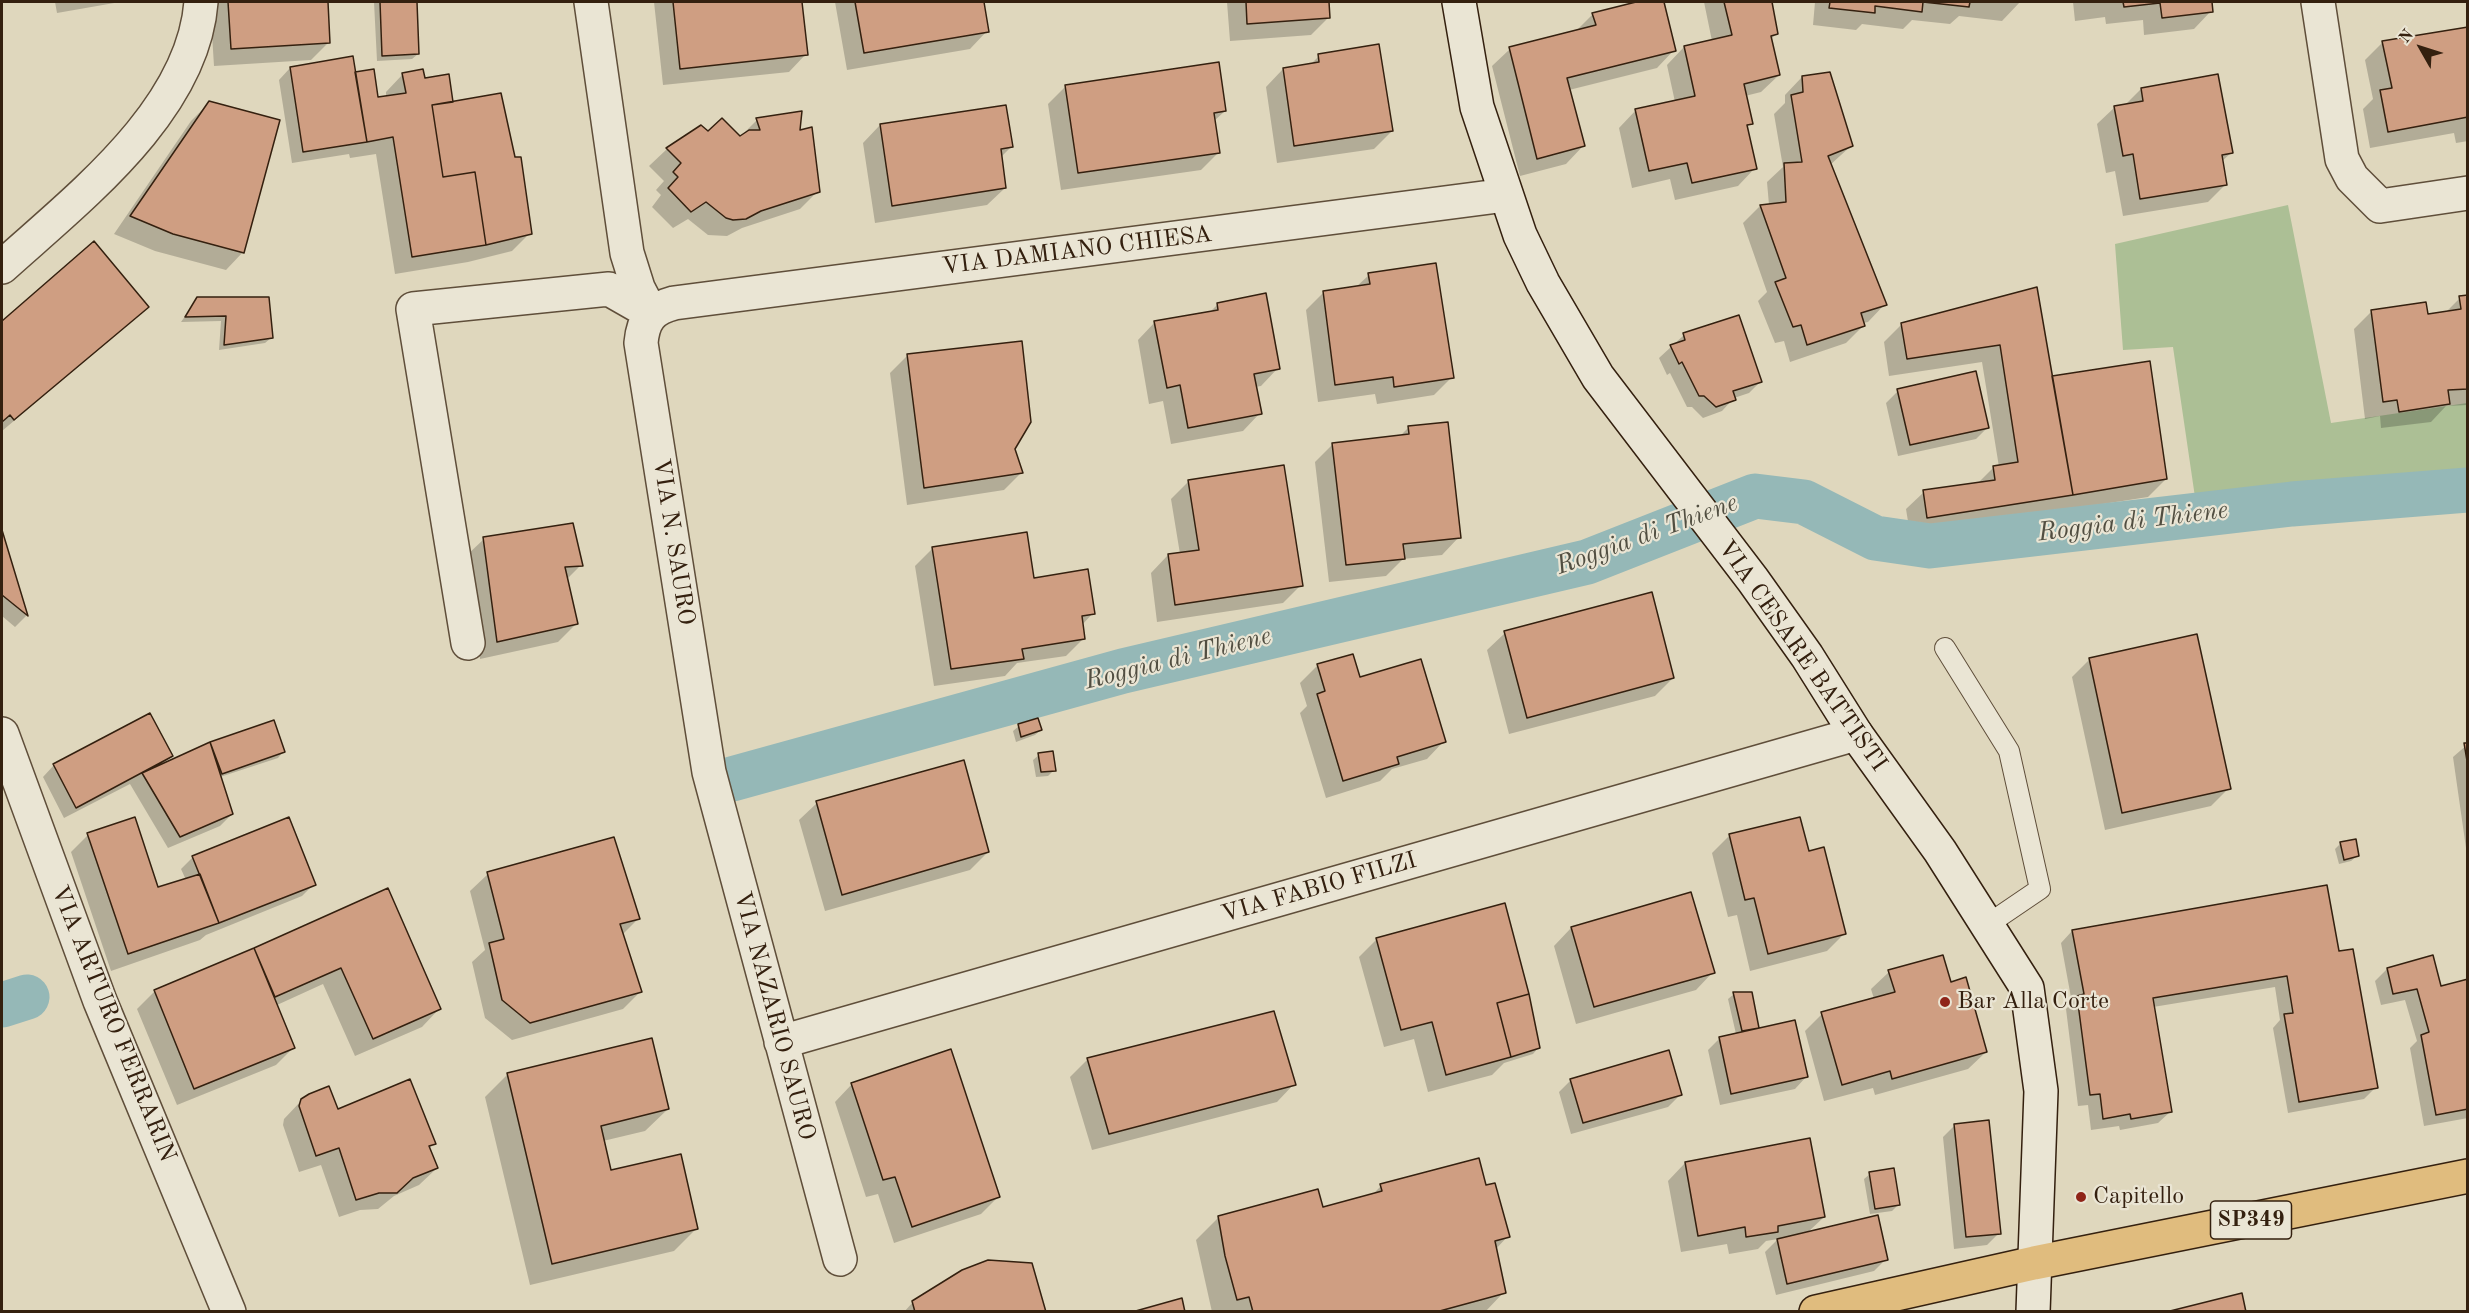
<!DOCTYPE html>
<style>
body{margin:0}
#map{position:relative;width:2469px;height:1313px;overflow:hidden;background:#dfd7bd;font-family:"Old Standard TT",serif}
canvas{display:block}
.frame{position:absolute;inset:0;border:3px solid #34200f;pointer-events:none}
.north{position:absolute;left:2391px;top:18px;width:60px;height:60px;-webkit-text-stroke:4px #eae5d4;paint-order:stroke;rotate:309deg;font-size:16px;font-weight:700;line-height:24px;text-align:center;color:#34200f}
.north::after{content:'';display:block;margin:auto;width:21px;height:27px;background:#34200f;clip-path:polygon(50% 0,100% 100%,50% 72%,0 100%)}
</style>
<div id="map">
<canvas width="2469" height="1313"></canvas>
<div class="frame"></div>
<div class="north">N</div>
</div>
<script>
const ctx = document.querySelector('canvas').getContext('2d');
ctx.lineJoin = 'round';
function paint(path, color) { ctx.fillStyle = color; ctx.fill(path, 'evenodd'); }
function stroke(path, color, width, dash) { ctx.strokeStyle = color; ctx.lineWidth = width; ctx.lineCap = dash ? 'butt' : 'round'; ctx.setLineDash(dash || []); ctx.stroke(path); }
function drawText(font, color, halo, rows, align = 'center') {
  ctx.font = font + ' "Old Standard TT",serif'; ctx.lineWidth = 4.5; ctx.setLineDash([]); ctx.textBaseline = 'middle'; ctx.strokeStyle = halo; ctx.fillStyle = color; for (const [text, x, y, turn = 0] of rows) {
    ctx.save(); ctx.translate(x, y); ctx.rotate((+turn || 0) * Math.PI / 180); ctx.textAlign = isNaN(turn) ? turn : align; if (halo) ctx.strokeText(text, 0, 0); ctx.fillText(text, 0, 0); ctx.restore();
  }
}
paint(new Path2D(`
 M2288,205L2331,423L2467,403V480L2196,504L2173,347L2123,350L2115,244Z`), '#acbf95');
paint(new Path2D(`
 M55,2H120L57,13Z
 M210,2H326L329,42L311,60L214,66Z
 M374,2H415L418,54L412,59L377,61Z
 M654,2H801L806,54L789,72L663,85Z
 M835,2H982L987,31L970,49L847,70Z
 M1227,2H1327L1329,17L1311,35L1230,41Z
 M1642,2H1662L1674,50L1657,68L1569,90L1583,146L1566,164L1520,176L1492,66L1510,49L1575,32L1593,14Z
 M1704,2H1772L1770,4L1776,34L1771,39L1779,75L1761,92L1745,96L1751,123L1746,128L1755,168L1738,186L1675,200L1670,179L1632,188L1619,128L1636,110L1675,102L1667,65L1684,47L1712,41Z
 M1815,2H2020L2002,21L1959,16L1950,24L1912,20L1903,29L1862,24L1856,30L1813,25Z
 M2073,2H2210L2211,11L2194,29L2144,35L2143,20L2106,24L2105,17L2075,21Z
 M2468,28V141L2456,143L2454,133L2370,148L2363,109L2373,99L2365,60L2383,42Z
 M1319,56L1392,131L1374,149L1277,163L1266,87L1283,69L1310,65Z
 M290,68L354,74L377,99L386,97V92L403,74L424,80L452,104L530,233L512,251L468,262L395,274L376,154L350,158L349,154L292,163L279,80Z
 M1802,77L1851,146L1830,165L1885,304L1868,322L1863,323V326L1846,343L1790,362L1784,341L1775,343L1758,301L1767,292L1743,223L1760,206L1769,205L1767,182L1783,167L1774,114L1785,103V95Z
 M1065,87L1225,111L1214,121L1219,152L1201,170L1061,190L1048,104Z
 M2141,89L2231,153L2221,162L2225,185L2208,202L2123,216L2115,171L2106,173L2097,124L2115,107L2125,105Z
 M209,103L243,252L226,270L155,251L114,234L191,121Z
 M757,120L818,191L800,209L742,228L727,236L708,235L688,219L673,228L652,207L661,195L656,190L664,181L649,166L667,149L701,126L708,133L739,138Z
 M880,125L1011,147L1001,157L1005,188L987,205L875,223L863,143Z
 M94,244L147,307L129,324L2,431V323Z
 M1369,275L1452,377L1434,395L1377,404L1375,394L1318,402L1306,310L1323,293L1356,287Z
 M2036,289L2051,378L2166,479L2148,497L1910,534L1906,509L1924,492L1977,484L1993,468L1999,467L1982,362L1889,376L1884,342L1902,324Z
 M2468,297V405L2446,406L2431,422L2381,428L2380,416L2365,419L2354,329L2372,311L2426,315L2445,313L2460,298Z
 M197,299L271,338L265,343L219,350L221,321L181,322Z
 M1218,304L1278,368L1261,386L1255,387L1260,413L1243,431L1171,444L1163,401L1149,404L1138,340L1155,322L1209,313Z
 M1684,335L1761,381L1749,393L1734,398L1722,411L1703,418L1692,407H1687L1670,373L1667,375L1659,358Z
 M908,355L1014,449L1021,473L1004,490L907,505L890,373Z
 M1898,391L1988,427L1976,439L1898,456L1886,403Z
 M1409,427L1459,537L1442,555L1403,559L1386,576L1329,582L1315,462L1333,444L1400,436Z
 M1189,481L1301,585L1283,603L1157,622L1151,573L1168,555L1180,554L1171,499Z
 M2,535L26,616L15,627L2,616Z
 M484,539L581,565L566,580L576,624L558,642L480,659L466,556Z
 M933,548L1033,580L1093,613L1082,625L1084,638L1066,656L1017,663L1005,676L934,686L915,566Z
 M1505,633L1673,678L1655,696L1509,734L1487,650Z
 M2090,659L2229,788L2211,806L2105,830L2072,677Z
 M1318,665L1359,679L1444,741L1427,759L1392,769L1380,781L1326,798L1300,713L1307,706L1300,683Z
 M1019,726L1041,730L1035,735L1016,742L1013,731Z
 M211,743L283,752L278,758L220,777L232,814L220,826L168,848L130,784L64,818L43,777L54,765L171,756L162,765Z
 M2468,744V848H2466L2453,757Z
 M1039,755L1054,770L1048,776L1036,777L1033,760Z
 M817,803L988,852L970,870L825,911L799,820Z
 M88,835L158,889L186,880L181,869L193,857L314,884L302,896L206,935L200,940L111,971L71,852Z
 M1730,835L1808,853L1844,934L1827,951L1750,971L1737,915L1728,917L1712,853Z
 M2355,841L2357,856L2351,861L2339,864L2335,849L2340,844Z
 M488,874L638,919L622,935L641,991L623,1009L512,1040L485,1018L472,962L485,950L470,891Z
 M387,890L439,1009L422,1027L355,1056L323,984L277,1005L294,1047L276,1065L177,1105L137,1009L155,991Z
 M1571,928L1713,972L1696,990L1576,1024L1554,946Z
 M2072,931L2338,953L2376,1087L2364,1099L2288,1113L2273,1028L2280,1020L2275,987L2153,1007L2170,1112L2158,1123L2120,1130L2119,1126L2091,1130L2088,1105L2078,1106L2066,1009L2072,1003L2061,943Z
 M1377,939L1538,1048L1533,1054L1504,1063L1492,1075L1428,1092L1414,1039L1384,1047L1359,957Z
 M2387,969L2440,987L2468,980V1118L2424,1126L2410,1048L2417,1041L2405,1000L2381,1005L2375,981Z
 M1889,972L1950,984L1986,1052L1968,1069L1875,1095L1873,1088L1824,1101L1805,1031L1822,1014L1874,999L1871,989Z
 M1734,994L1758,1027L1755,1030L1806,1077L1795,1089L1720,1105L1708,1050L1720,1038L1736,1034L1728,999Z
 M1088,1059L1294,1084L1277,1102L1092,1150L1070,1077Z
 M508,1074L668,1109L645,1131L603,1141L610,1172L697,1228L674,1251L530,1285L485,1097Z
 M1571,1080L1680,1095L1668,1107L1571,1134L1559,1092Z
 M852,1084L998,1197L981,1214L894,1243L878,1194L866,1197L835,1102Z
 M302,1100L434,1143L429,1149L437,1168L419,1185L394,1196L378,1209L360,1210L339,1217L321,1165L299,1172L283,1125L284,1119Z
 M1955,1125L1999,1233L1987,1245L1954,1249L1943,1137Z
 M1685,1163L1824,1217L1807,1233L1886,1259L1874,1271L1776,1295L1765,1252L1778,1239L1766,1241L1758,1249L1729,1254L1727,1244L1681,1252L1668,1181Z
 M1870,1174L1898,1205L1892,1211L1870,1214L1864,1179Z
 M1381,1186L1485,1187L1508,1236L1495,1250L1504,1292L1485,1312H1212L1196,1240L1219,1217L1322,1208L1372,1195Z
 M913,1302L1045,1312H904Z`), '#0003');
stroke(new Path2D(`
 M732,779L1123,671L1587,562L1755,496L1804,502L1875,538L1930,546L2292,504L2468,490
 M2,1005L27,997`), '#95b8b7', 45);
const building = new Path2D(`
 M228,2H328L330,43L231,49Z
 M380,2H417L419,54L382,56Z
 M673,2H802L808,55L680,69Z
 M855,2H984L989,32L864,53Z
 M1246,2H1329L1330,18L1247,24Z
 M1636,2H1664L1676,51L1567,78L1585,146L1537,159L1509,47L1596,25L1592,13Z
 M1724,2H1772L1778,34L1771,36L1780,75L1744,84L1753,124L1747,125L1757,169L1692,183L1687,163L1649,171L1635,109L1695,96L1684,46L1732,35Z
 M1830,2H1970L1969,7L1923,2L1922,12L1875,6V13L1829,8Z
 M2123,2H2212L2213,12L2162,18L2160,3L2124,7Z
 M2468,27V117L2388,132L2380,90L2392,88L2382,41Z
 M1379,44L1393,131L1294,146L1283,68L1319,62L1318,54Z
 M353,56L367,142L303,152L290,67Z
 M1219,62L1226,111L1214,113L1220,153L1078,173L1065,85Z
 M374,69L378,97L406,93L402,73L423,69L425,78L449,74L453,102L432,105L443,177L475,172L486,245L412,257L393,137L367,142L355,72Z
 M1830,72L1853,146L1828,156L1887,305L1861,313L1865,326L1807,345L1801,325L1793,327L1775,282L1786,278L1760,205L1786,202L1784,163L1802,162L1791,95L1803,92L1802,76Z
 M2218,74L2233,153L2222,155L2227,185L2140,199L2133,154L2123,156L2114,106L2143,101L2141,88Z
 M501,93L515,157H521L532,234L486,245L475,172L443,177L432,105Z
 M209,101L280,120L244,253L173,234L130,216Z
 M1006,105L1013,147L1001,149L1006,188L892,206L880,124Z
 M802,111L800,130L812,127L820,192L761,211L746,219L733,220L726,218L706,202L691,212L668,188L678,177L673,172L681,163L666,148L701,125L708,131L722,118L740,136L749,130H760L756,118Z
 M94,241L149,307L14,420L10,415L2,422V321Z
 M1436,263L1454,378L1394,387L1393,377L1335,385L1323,291L1370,284L1368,273Z
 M2037,287L2073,495L1927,518L1923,490L1995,480L1993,466L2018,462L2000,345L1907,359L1901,323Z
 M1266,293L1280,369L1254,374L1262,414L1188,428L1180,385L1167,388L1154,321L1218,310L1217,303Z
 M2468,295V389L2448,390L2450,404L2399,412L2397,400L2383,402L2371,310L2426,302L2428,314L2461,309L2459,296Z
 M197,297H269L273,338L224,345L226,316L185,317Z
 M1739,315L1762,382L1733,391L1736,400L1716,407L1704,396H1699L1682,362L1679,364L1670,345L1685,340L1683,333Z
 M1022,341L1031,422L1015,449L1023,473L924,488L907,354Z
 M2150,361L2167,479L2073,495L2052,376Z
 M1976,371L1989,428L1910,445L1897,389Z
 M1448,422L1461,538L1403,544L1405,559L1346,565L1332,443L1409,434L1408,426Z
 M1284,465L1303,586L1175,605L1168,554L1199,550L1188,480Z
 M573,523L583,566L565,567L578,624L497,642L483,537Z
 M2,530L28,616L2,595Z
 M1027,532L1034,578L1088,569L1095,614L1082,616L1085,639L1022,649L1024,659L951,669L932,547Z
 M1652,592L1674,678L1527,718L1504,631Z
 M2197,634L2231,789L2122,813L2089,658Z
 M1353,654L1360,677L1421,659L1446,742L1397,757L1399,764L1343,781L1317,694L1325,691L1317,664Z
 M150,713L173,756L76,808L53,764Z
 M1038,718L1042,730L1021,737L1018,724Z
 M274,720L285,752L222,774L210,742Z
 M210,742L233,814L180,837L142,773Z
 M2464,743H2468V767Z
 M1053,751L1056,771L1041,772L1038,753Z
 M964,760L989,852L842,895L816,801Z
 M135,817L158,887L200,874L219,923L128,954L87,833Z
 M289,817L316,885L219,923L192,856Z
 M1800,817L1809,851L1824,847L1846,934L1768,954L1754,898L1745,900L1729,834Z
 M614,837L640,919L620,924L642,992L530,1023L502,1000L489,943L504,939L487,872Z
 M2356,839L2359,856L2344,860L2340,842Z
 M2327,885L2339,951L2353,949L2378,1088L2299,1102L2284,1014L2293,1013L2287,976L2153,998L2172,1112L2131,1119L2130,1114L2103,1119L2100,1094L2090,1095L2077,996L2084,994L2072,930Z
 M388,888L441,1009L373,1039L341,968L275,997L254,948Z
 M1691,892L1715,973L1594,1007L1571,927Z
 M1505,903L1529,994L1497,1003L1511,1057L1446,1075L1432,1022L1401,1030L1376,938Z
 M254,948L295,1048L194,1089L154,990Z
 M1943,955L1951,982L1966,977L1987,1052L1892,1079L1890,1071L1842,1085L1821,1012L1895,992L1888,970Z
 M2433,955L2441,986L2468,979V1109L2436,1115L2421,1035L2429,1032L2417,989L2393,994L2387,968Z
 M1733,992H1752L1759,1028L1742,1031Z
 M1529,994L1540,1048L1511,1057L1497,1003Z
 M1274,1011L1296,1085L1109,1134L1087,1058Z
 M1795,1020L1808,1077L1731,1094L1719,1037Z
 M652,1038L669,1109L601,1126L611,1170L681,1154L698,1229L552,1264L507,1073Z
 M951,1049L1000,1197L912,1227L895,1177L883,1180L851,1083Z
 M1669,1050L1682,1095L1583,1123L1570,1079Z
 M410,1079L436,1144L429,1146L438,1168L413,1178L397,1193H379L356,1200L339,1148L316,1156L299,1106L301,1099L309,1094L329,1086L338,1109Z
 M1989,1120L2001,1234L1966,1237L1954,1124Z
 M1810,1138L1825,1217L1778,1226V1232L1746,1237L1745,1227L1698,1236L1685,1162Z
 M1479,1158L1486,1185L1495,1183L1510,1237L1495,1241L1506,1293L1436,1312H1253L1249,1297L1237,1300L1225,1256L1218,1216L1318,1189L1323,1207L1382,1191L1380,1184Z
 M1894,1168L1900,1205L1875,1209L1869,1172Z
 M1878,1215L1888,1260L1787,1284L1777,1239Z
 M988,1260L1032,1263L1046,1312H915L912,1301L962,1270Z
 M2242,1293L2246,1312H2166Z
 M1182,1298L1185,1312H1132Z`);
paint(building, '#cf9e82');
stroke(building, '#34200f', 1.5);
const lane = new Path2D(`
 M1945,648L2009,751L2040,889L1987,925`);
const street = new Path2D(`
 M591,2L627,253L638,288L651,313
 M2318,2L2342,159L2352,178L2380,206L2468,193
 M2,267C77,199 193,111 201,2
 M468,643L413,309L609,289L651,313
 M2,734L100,1001L229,1312
 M781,1042L1856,734
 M840,1259L709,772L641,343C643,320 651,309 674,303L1506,195`);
const secondary = new Path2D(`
 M1459,2L1477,107L1520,235L1543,283L1598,377L1753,580L1807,656L1856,734L1940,851L2027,988L2041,1091L2033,1312`);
const primary = new Path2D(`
 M1816,1312L2034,1263L2468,1176`);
stroke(lane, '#5f4e3a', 22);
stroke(street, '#5f4e3a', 36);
stroke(secondary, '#34200f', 36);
stroke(primary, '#34200f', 36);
stroke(lane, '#eae5d4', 20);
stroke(street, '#eae5d4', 33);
stroke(secondary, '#eae5d4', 33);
stroke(primary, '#e0bc7e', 33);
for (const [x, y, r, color] of [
 [1945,1002,6,"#8f2418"],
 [2081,1197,6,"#8f2418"]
]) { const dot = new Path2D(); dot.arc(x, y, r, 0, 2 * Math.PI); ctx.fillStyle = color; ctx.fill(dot); stroke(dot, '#eae5d4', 2); }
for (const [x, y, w] of [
 [2251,1220,81]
]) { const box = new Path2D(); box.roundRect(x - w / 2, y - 19, w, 38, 4.5); ctx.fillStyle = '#eae5d4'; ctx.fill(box); stroke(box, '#34200f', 1.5); }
drawText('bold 22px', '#34200f', null, [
 ["SP349",2251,1220]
]);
drawText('24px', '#34200f', '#eae5d4', [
 ["VIA DAMIANO CHIESA",1077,251,-7],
 ["VIA N. SAURO",673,542,81],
 ["VIA CESARE BATTISTI",1802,656,55],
 ["VIA FABIO FILZI",1319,888,-16],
 ["VIA NAZARIO SAURO",774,1016,75],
 ["VIA ARTURO FERRARIN",113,1024,68]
]);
drawText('24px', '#34200f', '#eae5d4', [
 ["Bar Alla Corte",1957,1002],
 ["Capitello",2093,1197]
], 'left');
drawText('italic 26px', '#514e41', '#eae5d4', [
 ["Roggia di Thiene",2133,522,-7],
 ["Roggia di Thiene",1647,535,-20],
 ["Roggia di Thiene",1178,659,-14]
]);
</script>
